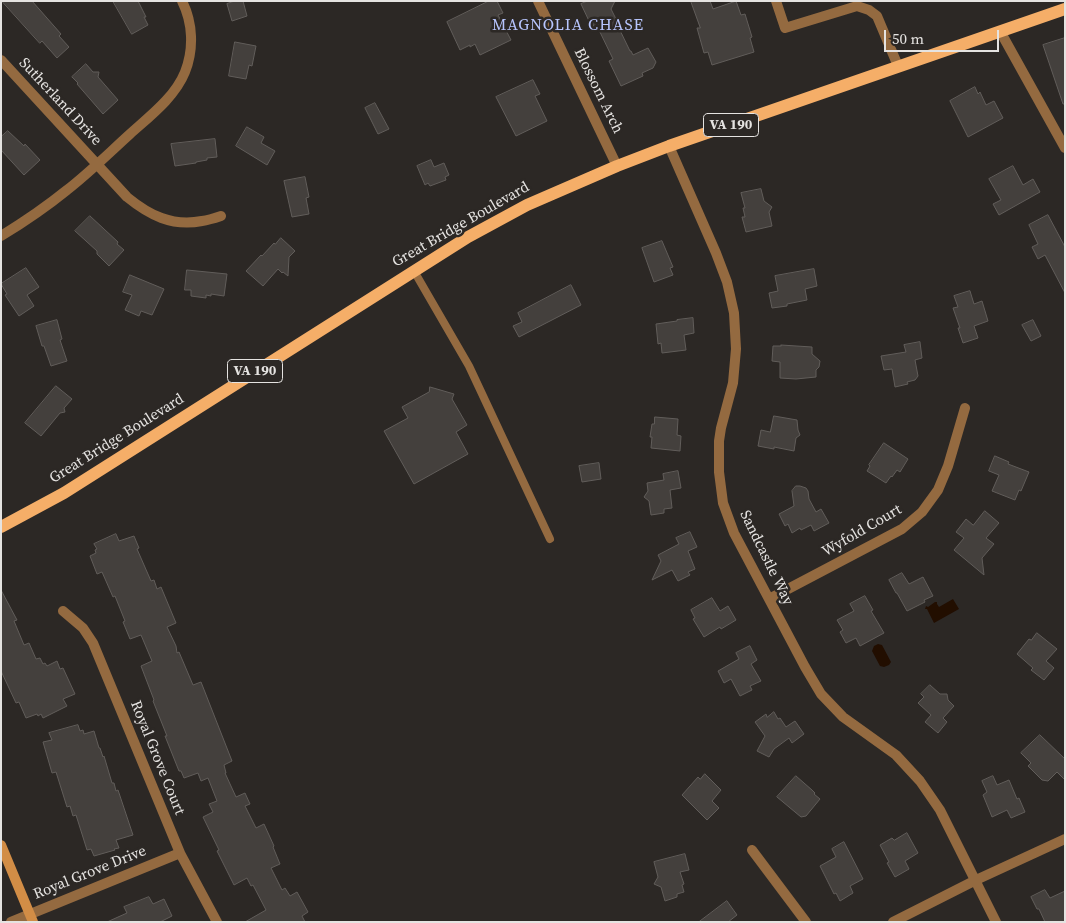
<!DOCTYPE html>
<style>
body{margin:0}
#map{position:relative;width:1066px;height:923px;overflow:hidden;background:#2c2825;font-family:"Source Serif 4",serif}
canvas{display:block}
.frame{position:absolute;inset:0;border:2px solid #e5e3e1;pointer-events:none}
.scale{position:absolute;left:884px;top:30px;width:115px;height:22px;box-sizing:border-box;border:2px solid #e5e3e1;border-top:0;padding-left:6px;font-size:15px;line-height:18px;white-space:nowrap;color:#e5e3e1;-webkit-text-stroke:4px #2c2825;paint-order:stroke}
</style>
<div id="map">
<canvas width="1066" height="923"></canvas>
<div class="frame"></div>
<div class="scale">50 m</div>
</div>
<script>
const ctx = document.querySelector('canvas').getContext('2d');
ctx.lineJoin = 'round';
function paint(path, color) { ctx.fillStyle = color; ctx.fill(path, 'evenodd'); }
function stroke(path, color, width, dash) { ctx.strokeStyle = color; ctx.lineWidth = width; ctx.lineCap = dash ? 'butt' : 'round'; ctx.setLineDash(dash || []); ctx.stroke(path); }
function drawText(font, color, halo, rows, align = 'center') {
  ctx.font = font + ' "Source Serif 4",serif'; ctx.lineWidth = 5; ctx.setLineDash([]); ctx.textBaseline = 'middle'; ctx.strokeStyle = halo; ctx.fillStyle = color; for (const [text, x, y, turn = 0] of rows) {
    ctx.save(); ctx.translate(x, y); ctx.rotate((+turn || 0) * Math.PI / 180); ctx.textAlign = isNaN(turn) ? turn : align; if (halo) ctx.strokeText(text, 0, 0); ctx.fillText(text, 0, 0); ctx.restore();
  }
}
paint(new Path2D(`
 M953,599L959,609L934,623L927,609H925L926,606L928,607L935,602H937V604L939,607Z
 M878,644L882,645L891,662L889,665L884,667L880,666L872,651L874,646Z`), '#220e00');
const building = new Path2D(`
 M2,1H32L61,34L59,36L69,47L57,58L42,41L40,43Z
 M113,1H138L146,17H144L148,25L132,34Z
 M235,1H243L247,16L232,21L227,4Z
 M489,1H497L503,13L498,15L511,40L480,55L475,44L470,47V45L460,50L447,22Z
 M588,1H615L611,9L616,19L615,20L630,51H631L633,55L648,48L656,62L653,68L642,73L643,76L621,86L609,61L613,59L598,28L595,29L592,22L590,23L581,4Z
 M691,1H710L713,9L736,1L741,15L745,14L752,37L750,38L754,52L712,65L708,52L704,53L697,28H700Z
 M1065,38V104H1063L1043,45Z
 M235,42L256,46L252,66L249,65L246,79L229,76Z
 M86,64L93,72H99L98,77L118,100L103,114L77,84L78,83L72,77Z
 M533,80L540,94L535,96L547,121L516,136L496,97Z
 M975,87L978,94L980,92L986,105L994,101L1003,118L968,137L950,101Z
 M375,103L389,129L378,134L365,108Z
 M247,127L264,137L261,143L275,151L267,165L236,146Z
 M8,131L24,146L25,144L40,160L24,175L1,150V137Z
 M215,139L217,157L207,158V160L196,162V163L175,166L171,144Z
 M431,160L434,167L444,163L449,175L445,177L446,180L430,186L428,183L425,185L417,166Z
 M1013,166L1023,185L1033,179L1040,192L999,215L993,204L1001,200L989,179Z
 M305,177L309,197L306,198L309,214L292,217L284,181Z
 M761,189L764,201L772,207L769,212L772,226L746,232L742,217H745L743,208H745L741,193Z
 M1048,215L1065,247V293L1045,255L1038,259L1032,247L1038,244L1029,225Z
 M90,216L118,242L117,244L124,250L109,266L97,254V251L75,231Z
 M281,238L295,251L289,257L288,276L283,272L282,273L278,269L263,286L246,271L261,255L262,256L274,243L275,244Z
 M662,241L673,267L670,268L673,275L654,282L642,248Z
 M26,268L39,287L27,295L34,306L19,316L5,295L7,294L1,284Z
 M814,269L817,286L805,289L807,300L787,304V306L772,308L769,293L778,291L775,276Z
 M187,270L227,274L224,296L211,294V296L206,295V298L191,296V290H185Z
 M130,275L164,289L152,315L141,311L139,316L125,310L132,295L123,292Z
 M571,285L581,305L519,337L513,326L522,322L518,313Z
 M970,291L974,304L982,301L988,321L974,326L978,338L963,343L958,328H960L953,308L958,307L954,296Z
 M693,318L694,333L684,335L686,350L662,353L661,343L658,344L656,324L677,321V320Z
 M57,320L62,339L60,340L67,361L51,366L44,346H42L36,326Z
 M1033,320L1041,336L1031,341L1022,325Z
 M920,342L922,358L915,360L918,376L915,380L907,382L908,384L895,387L892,369L884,370L881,356L906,352L904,345Z
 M781,345L812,347V354L820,361L819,367L816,370V377L796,379L780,378V362L772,361L773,346H781Z
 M56,386L72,399L64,408L65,412L60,413L41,436L25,423Z
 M430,387L454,394L452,399L467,425L456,432L468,454L414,484L384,431L408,418L402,407L429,392Z
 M774,416L797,420L798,430L800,435L796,438L794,451L774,447V449L758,446L761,430L770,432Z
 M655,417L678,419L677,435L681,436L680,451L651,448L652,437H650L652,424H654Z
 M884,443L908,459L900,472L897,470L892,477L891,476L886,483L867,471L870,466L869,465Z
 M995,456L1009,462L1008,464L1029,472L1021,491L1019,490L1015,500L992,491L999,475L989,471Z
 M599,463L601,479L582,482L579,466Z
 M678,471L681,488L670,490L672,508L664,509V513L651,515L649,501L644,497L648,491L647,483L664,480L663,474Z
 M796,486H800L806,488L808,491L809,499L816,512L821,509L829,523L814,531L811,525L801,530L800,528L792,533L788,524L785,526L779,514L794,506L792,491Z
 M985,511L999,523L986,538L994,544L982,558L984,575L954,550L964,538L956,532L966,519L973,525Z
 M690,532L697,547L688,551L695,569L688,572L690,575L678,581L672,570L652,580L661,561L658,555L679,544L676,538Z
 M116,534L119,541L134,536L139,548L137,549L151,581L154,580L157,589L161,587L176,623L167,627L176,646L177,653L179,652L193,685L201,682L232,761L224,765L226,773H225L236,797L245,793L250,804L245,806L256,828L264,824L274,846L273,847L280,864L271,868L282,890L285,888L290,896L297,892L308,912L302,916L305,922H245L266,910L253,885L251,886L247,878L234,885L217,851L219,850L203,817L213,812L209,804L217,801L208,778L201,781L198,773L184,778L181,771H179L165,736H167L153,701L154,700L141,666L152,661L141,635L130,639L123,622L125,621L115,596L113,597L102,572L97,574L90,556L96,553L95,550L97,549L94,544Z
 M902,573L909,584L923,577L933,596L924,600L925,602L907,611L897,593H896L889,580Z
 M1,590L17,620L14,621L24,645L29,643L36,659L40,658L43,664L45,663L47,666L57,661L60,669L63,668L75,694L63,699L67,706L43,718L41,714L38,716L37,714L26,718L19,702L16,703L1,671Z
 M865,596L873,610L871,611L884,633L860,646L856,638L846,643L840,632L843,630L837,620L854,611L850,604Z
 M712,598L720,611L728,606L736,620L721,629L720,627L704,637L693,619L695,618L691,610Z
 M1037,633L1057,649L1046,661L1054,668L1044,680L1031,670L1033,668L1017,654L1029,639L1031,640Z
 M750,646L757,660L751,664L761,681L750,686L752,690L740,696L731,679L724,683L718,671L739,659L736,653Z
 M930,685L940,694H947L948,700L954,706L943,718L947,722L938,733L925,722L931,715L918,703L924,697L921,694Z
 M774,712L778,719L780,718L786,727L795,721L804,734L792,743L789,738L774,749L769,757L757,751L765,736L755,722L766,714L767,717Z
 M78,725L80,731L83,730L84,734L94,731L99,748H100L103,757L104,756L112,783H114L116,791L118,790L133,835L116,840L119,848L114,849L115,850L94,856L91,849L87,850L76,815L73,816L70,806L67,807L56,772L52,773L43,742L52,740L49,733Z
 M1040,735L1065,759V780L1057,772L1048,781L1042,780L1028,766L1031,763L1021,753Z
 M705,774L721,790L712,801L719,808L707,820L682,795L698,777L700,779Z
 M796,776L812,790L815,793L814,794L820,799L806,816L801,817L777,797Z
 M993,776L997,785L1009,780L1017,799L1019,798L1025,812L1011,818L1007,810L992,817L983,795L987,792L982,781Z
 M907,833L918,853L905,861L909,869L895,877L887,863L889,862L880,845L892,838L894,840Z
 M844,842L863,879L850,886L853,893L840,901L836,893L834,894L820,866L836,857L832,849Z
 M685,854L689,870L680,872L684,884L682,885L684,892L677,894V897L665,901L661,887L654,884L658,877L654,862Z
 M1045,890L1050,898L1065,891V922H1045L1039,909H1037L1031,897Z
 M149,897L153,904L164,899L172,916L160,922H107L127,913L124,907Z
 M727,901L737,915L728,922H699Z`);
paint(building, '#44403d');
stroke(building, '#615d5a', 1);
stroke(new Path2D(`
 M414,271L469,366L550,539`), '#946a40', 8);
stroke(new Path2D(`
 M538,1L617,166
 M776,1L785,28L857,6L869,10L877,16L898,66
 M1000,31L1065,148
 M1,60L127,197C149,215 172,227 202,221C209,220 215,218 221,216
 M669,146L716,253L727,282L734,313L736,349L733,383L721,428L719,441V472L723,503L734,533L805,667L821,694L843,717L896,755L920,781L940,810L996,922
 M1,236C24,222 46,207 67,190C89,173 109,153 130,134C150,116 175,97 185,72C194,49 193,23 182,1
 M769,599L902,529L922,512L938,490L948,466L965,408
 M63,611L83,628L93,643L180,853L217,922
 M752,850L806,922
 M11,922L180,853
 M893,922L976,880L1065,839`), '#946a40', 10);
stroke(new Path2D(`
 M1,845L33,922`), '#d28d46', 10);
stroke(new Path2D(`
 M1,527L64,493L468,237L527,205L617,166L669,146L1065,9`), '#f5ae68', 12);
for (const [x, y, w] of [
 [731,125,55],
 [255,371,55]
]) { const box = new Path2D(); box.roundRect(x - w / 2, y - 11.5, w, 23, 4); ctx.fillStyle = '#2c2825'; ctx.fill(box); stroke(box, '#e5e3e1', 1); }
drawText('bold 14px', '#e5e3e1', null, [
 ["VA 190",731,125],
 ["VA 190",255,371]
]);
drawText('15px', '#e5e3e1', '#2c2825', [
 ["Blossom Arch",598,91,64],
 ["Sutherland Drive",60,102,47],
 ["Great Bridge Boulevard",461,225,-30],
 ["Great Bridge Boulevard",117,439,-32],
 ["Wyfold Court",862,531,-30],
 ["Sandcastle Way",766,558,64],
 ["Royal Grove Court",157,758,68],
 ["Royal Grove Drive",90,873,-22]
]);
ctx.letterSpacing = '1px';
drawText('16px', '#b7c5fd', '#2c2825', [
 ["MAGNOLIA CHASE",568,26]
]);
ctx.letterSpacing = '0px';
</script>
